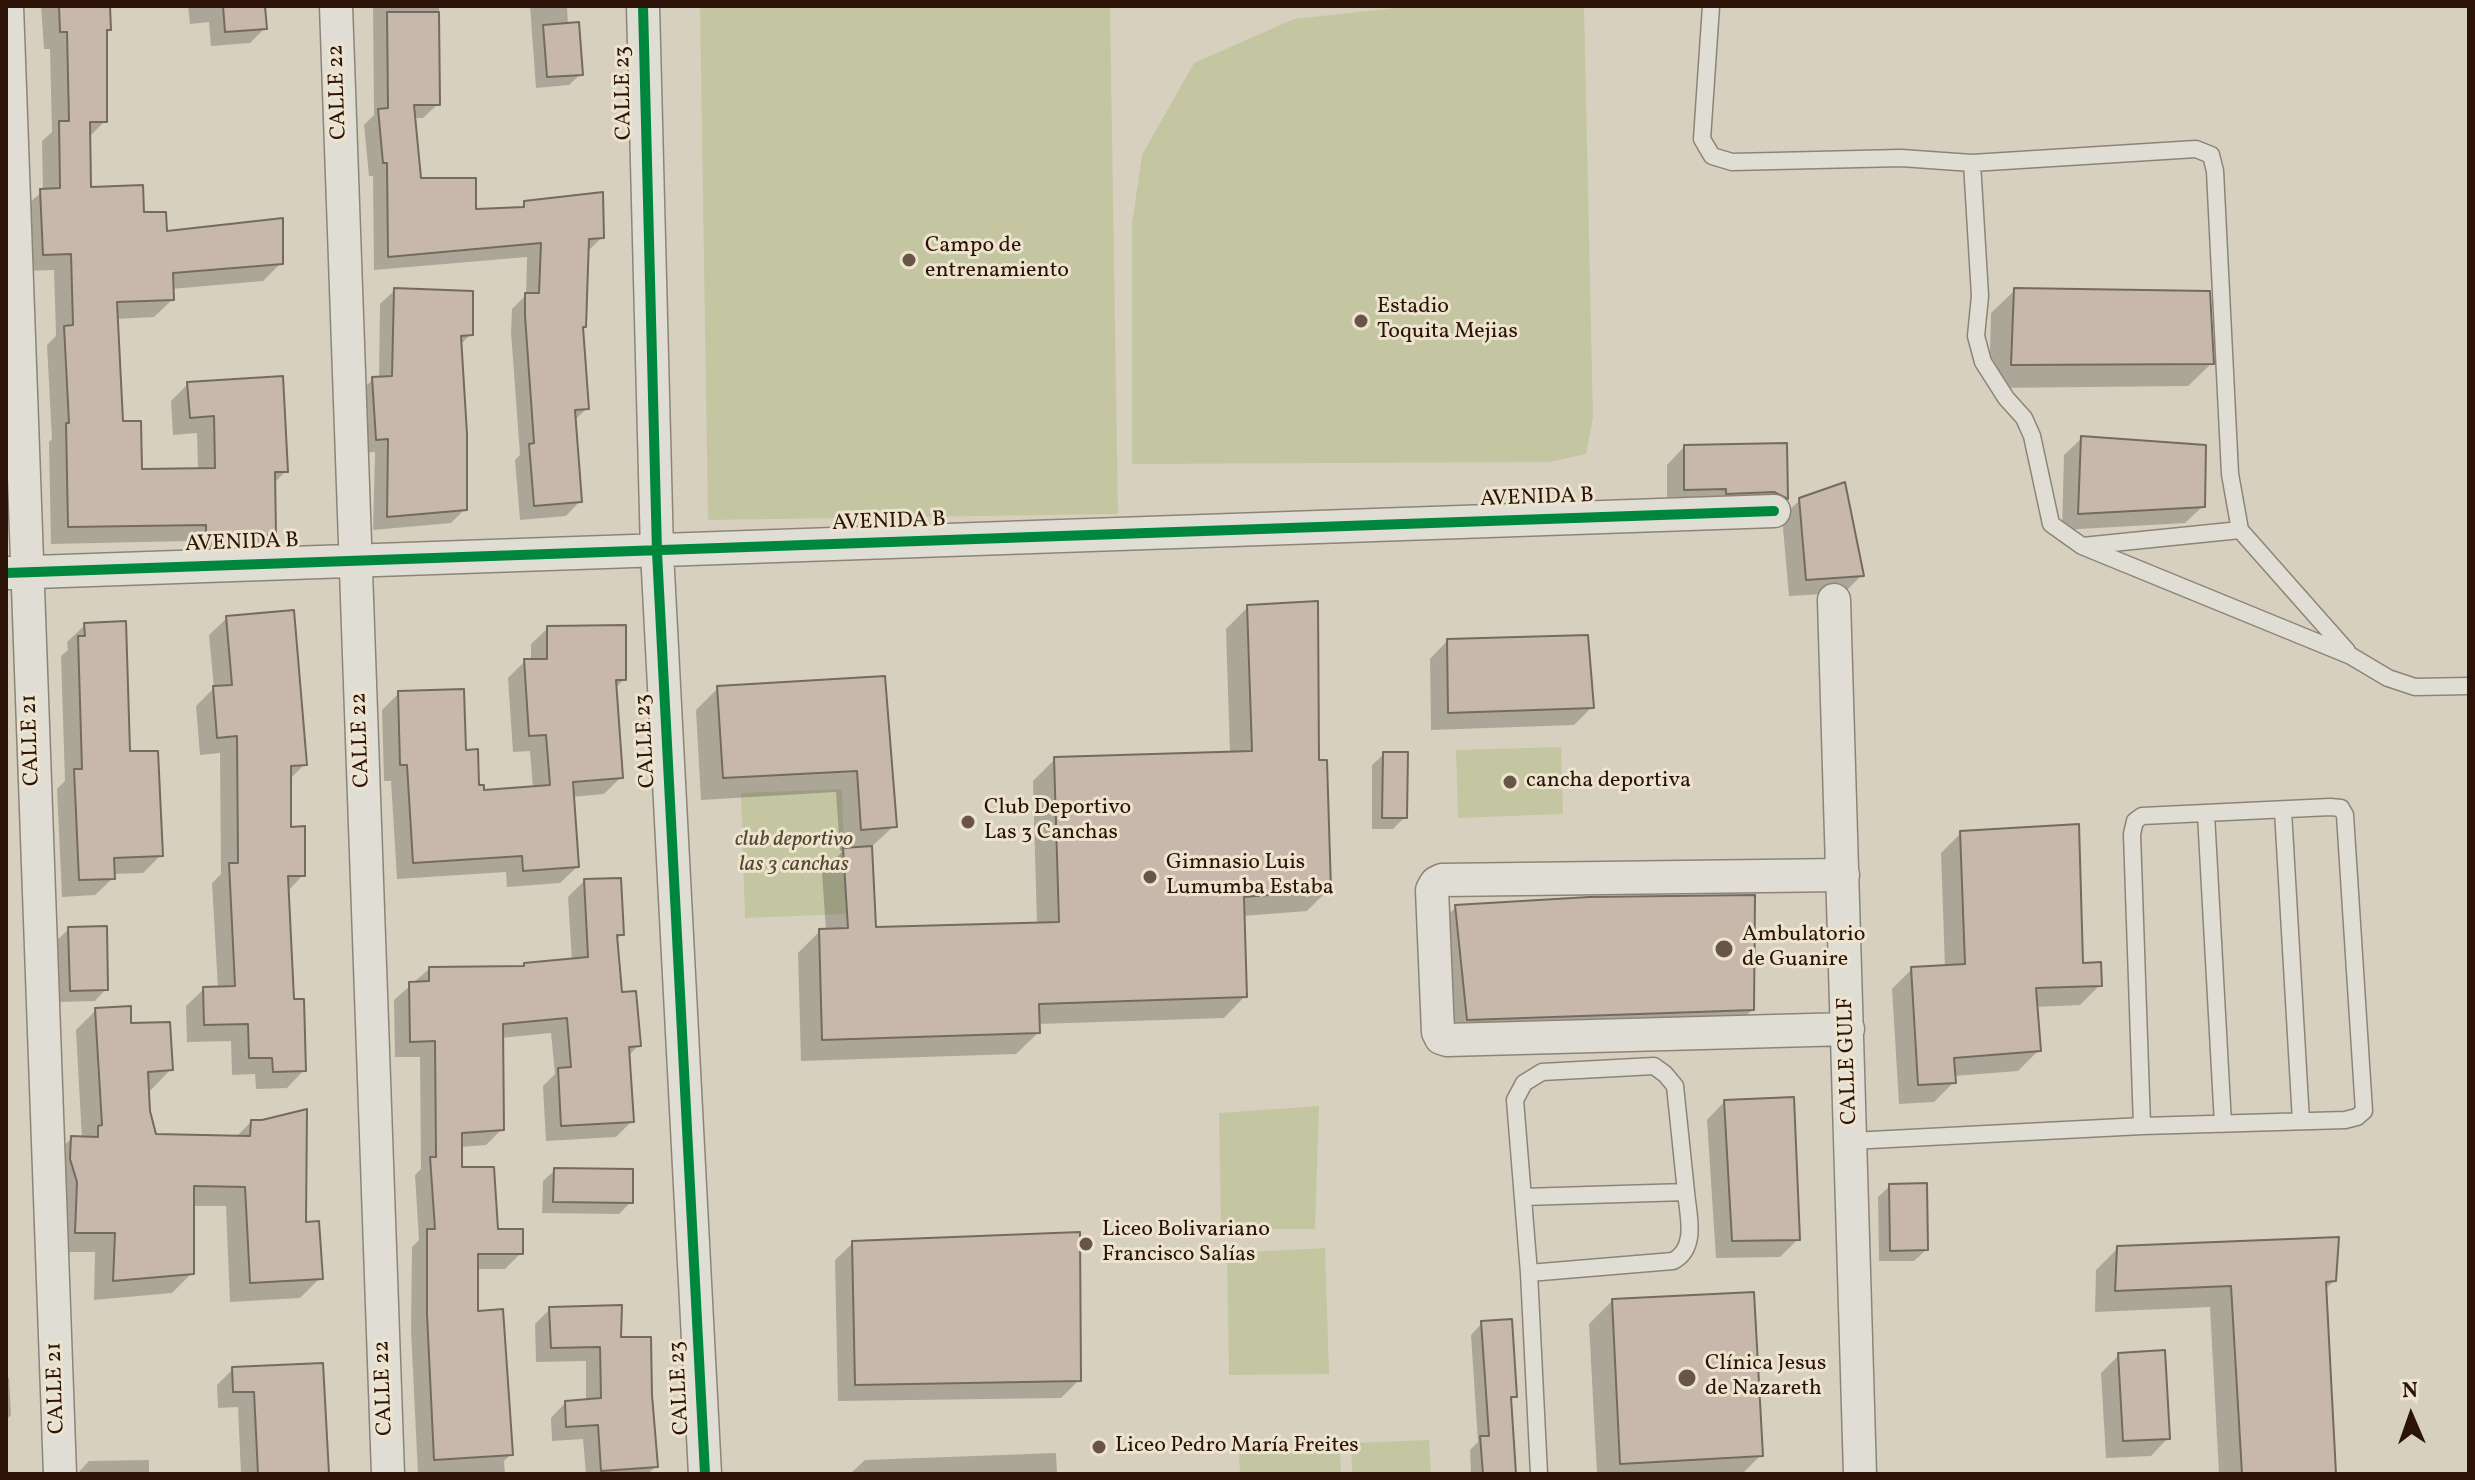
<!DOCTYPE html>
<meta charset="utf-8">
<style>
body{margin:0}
#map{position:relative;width:2475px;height:1480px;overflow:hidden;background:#d8d0be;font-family:Vollkorn,serif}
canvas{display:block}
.frame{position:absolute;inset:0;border:8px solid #2d1307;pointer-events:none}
.north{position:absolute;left:2371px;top:1376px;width:80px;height:80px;-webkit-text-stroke:6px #ece4ce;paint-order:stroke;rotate:358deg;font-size:22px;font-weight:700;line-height:32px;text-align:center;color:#2d1307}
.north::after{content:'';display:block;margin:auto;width:28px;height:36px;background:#2d1307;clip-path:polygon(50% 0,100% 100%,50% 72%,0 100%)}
</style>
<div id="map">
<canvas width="2475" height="1480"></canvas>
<div class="frame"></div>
<div class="north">N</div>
</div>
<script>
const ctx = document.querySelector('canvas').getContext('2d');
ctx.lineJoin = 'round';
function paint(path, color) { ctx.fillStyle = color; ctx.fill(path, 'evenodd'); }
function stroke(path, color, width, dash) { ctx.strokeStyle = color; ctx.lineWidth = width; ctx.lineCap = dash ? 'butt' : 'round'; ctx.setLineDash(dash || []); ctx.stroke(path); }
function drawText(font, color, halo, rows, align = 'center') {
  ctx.font = font + ' Vollkorn,serif'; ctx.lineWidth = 6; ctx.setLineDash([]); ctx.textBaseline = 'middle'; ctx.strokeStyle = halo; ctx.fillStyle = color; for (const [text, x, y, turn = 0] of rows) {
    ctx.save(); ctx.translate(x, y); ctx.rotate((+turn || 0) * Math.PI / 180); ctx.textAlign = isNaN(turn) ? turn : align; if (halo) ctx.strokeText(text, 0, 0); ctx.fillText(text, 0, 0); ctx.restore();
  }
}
paint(new Path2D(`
 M700,6H1110L1118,514L708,520Z
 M1413,6H1584L1593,418L1586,454L1550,462L1132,464V224L1142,155L1194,63L1294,19Z
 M1561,747L1563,814L1458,818L1456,750Z
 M842,789L846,914L745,918L741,793Z
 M1319,1106L1315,1229H1221L1219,1113Z
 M1325,1248L1329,1374L1229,1375L1227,1253Z
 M1429,1440L1431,1474H1352L1351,1443Z
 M1340,1452L1341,1474H1240L1239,1453Z`), '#c4c6a2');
paint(new Path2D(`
 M41,6H108L109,29L105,33V121L88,138L89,189L142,215L165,233L281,263L263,281L171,289L172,300L154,317L116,319L121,423L140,471L198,470L197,433L173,435L171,401L188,384L286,471L273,484L274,534L256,552L189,554V541L51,544L49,442L52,439L47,345L56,336L54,270L26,271L23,208L43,191L42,141L52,132L50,49H44Z
 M188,6H263L265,28L250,43L211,46L209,22L190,24Z
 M373,6H439L438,104L423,118H413L419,181L474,211L519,209L525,203L602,237L587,252L581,329L587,408L574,421L580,501L566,516L520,520L515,460L520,455L511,332L512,309L526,295L527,257L374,270L373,176H369L364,125L374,115Z
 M530,6H567L568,25L581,74L569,85L536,88Z
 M395,290L471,334L459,346L465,509L451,523L373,530L375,452L362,453L358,394L373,379H379L380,304Z
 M2015,290L2212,363L2188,386L1989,388L1991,313Z
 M2082,438L2203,506L2185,523L2062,530L2064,455Z
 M1785,445L1786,498L1769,515L1667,507V465L1684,447Z
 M1800,500L1862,575L1844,593L1789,596L1782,517Z
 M1248,607L1317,762L1329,889L1307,911L1243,916L1245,996L1224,1018L1038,1024V1033L1016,1054L801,1061L798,953L820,931H826L822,872L844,850L840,851L836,792L701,800L696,710L718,688L883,678L894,826L870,848L874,930L1037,925L1033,781L1055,759L1230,754L1226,629Z
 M227,618L305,764L289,780V829L303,875L287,892L292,1001L304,1070L287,1088L256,1089L255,1074L232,1075L231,1041L187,1042L186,1006L204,989L218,988L212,883L221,874L220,753L200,755L196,706L214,688L209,635Z
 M85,625L161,855L143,873L113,874V878L95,895L62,897L57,789L65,781L61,656L68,650L67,642Z
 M548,628L624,679L615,689L621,777L604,794L572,797L577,867L560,883L507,887L506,872L397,879L391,781H384L382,710L399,693L464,752L477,787L482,792L533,789L530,751L513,752L508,678L525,661H531V644Z
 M1447,641L1592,707L1574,725L1431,730L1430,659Z
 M1384,754L1405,817L1393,829H1372V765Z
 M1961,833L2100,985L2080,1005L2035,1007L2039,1050L2018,1071L1954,1076V1082L1934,1102L1899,1104L1892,989L1912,969L1945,967L1941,853Z
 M584,881L622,934L616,940L620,994L639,1045L628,1056L632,1121L616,1137L546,1141L543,1086L555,1074L551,1033L501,1038L502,1129L486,1145L460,1147L461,1169L496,1231L521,1253L505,1269H476V1313L510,1455L504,1461L505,1474H418L411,1331L412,1247L419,1240L415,1175L421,1169L420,1057H395L394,1000L429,969L522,968L572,961L568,897Z
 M1456,907L1752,1010L1728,1033L1445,1043L1433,931Z
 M69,929L106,989L95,1001L59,1002L57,940Z
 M96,1010L129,1025L171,1069L151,1090H147L148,1111L155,1136L235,1138L251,1122L304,1224L320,1278L300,1298L230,1302L226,1206H192V1273L172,1293L94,1300L95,1252H56L51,1158L72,1138L82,1139L76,1030Z
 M1724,1102L1798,1239L1780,1257L1716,1258L1707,1120Z
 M555,1170L631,1202L619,1214L542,1213L543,1181Z
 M1890,1186L1926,1250L1914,1261H1879L1878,1197Z
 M853,1243L1079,1380L1061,1398L838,1401L835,1260Z
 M2118,1248L2334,1281L2324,1290L2334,1474H2219L2210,1307L2095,1312L2096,1270Z
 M1612,1301L1761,1455L1742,1474H1597L1589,1324Z
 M550,1309L619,1339L650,1395L656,1466L648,1474H586L583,1439L552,1441L551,1418L565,1403L586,1401V1361L536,1362L535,1324Z
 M1482,1323L1515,1396L1509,1402L1514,1474H1471L1470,1450L1478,1442L1471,1335Z
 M2119,1355L2168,1438L2151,1456L2106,1458L2101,1373Z
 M322,1365L326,1474H241L238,1407L218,1408L217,1385L233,1369Z
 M6,1378H9L11,1415L6,1420Z
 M1056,1453L1057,1474H850L865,1460Z
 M149,1460V1474H77L89,1461Z`), '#0003');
const building = new Path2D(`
 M59,6H110L111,30H107V122H90L91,187L143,185L144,212H166L167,231L283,218V264L173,273L174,300L117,302L123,421H141L142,469L215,468L214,416L190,418L187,382L283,376L288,472H275L276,535L206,537V525L68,527L66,423H69L64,326L73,325L71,254L43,255L40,189L60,188L59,121H69L67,32H60Z
 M223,6H265L267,29L225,32Z
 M387,12H439L440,105H414L421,178H476V209L524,207V201L603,192L604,238L589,239L586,327H583L589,409L575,410L582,502L534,506L529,444L534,443L525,316V293H539L541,243L388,257L387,163H383L378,109L388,108Z
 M579,22L583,75L547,77L543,25Z
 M394,288L473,291V335L461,336L467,434V510L387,517L388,439L376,440L372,377L392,376Z
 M2014,288L2210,291L2214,364L2011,365Z
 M2081,436L2206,445L2205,507L2078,514Z
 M1787,443L1788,499L1774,492L1726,494V489L1684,490V445Z
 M1845,482L1864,576L1806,580L1799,498Z
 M1318,601L1319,760H1327L1331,890L1244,897L1247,997L1039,1004L1040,1033L822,1040L819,929L848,928L843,848L872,846L876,927L1059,922L1054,757L1252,751L1247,605Z
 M294,610L307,765L291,766V827L305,826V876H288L294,999H304L306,1071L273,1072L272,1058H249L248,1024L204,1025L203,987L235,986L229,863H238L237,736L217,738L213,686L232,685L226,616Z
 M126,621L130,751H158L163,856L114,858L115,879L79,880L74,769H82L78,636H85L84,623Z
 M626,625V680H616L623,778L573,782L579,867L523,871L522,856L413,863L407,765H400L398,691L464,689L466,750L478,749L479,785H484V790L550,785L546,735L529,736L524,659H547V626Z
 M1588,635L1594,708L1448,713L1447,639Z
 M885,676L897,827L861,830L857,771L723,778L717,686Z
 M1383,752H1408L1407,818H1382Z
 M2079,824L2083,963L2101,962L2102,986L2036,988L2041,1051L1954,1058L1956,1083L1918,1085L1911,967L1965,964L1960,831Z
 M621,878L624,935H617L622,992L636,991L641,1046L629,1047L634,1122L561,1126L558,1068L571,1067L567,1018L503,1024L504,1130L462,1133V1167H494L498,1229H523V1254H478V1311L503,1309L513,1455L434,1460L427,1314V1229H435L430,1157H436L435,1041L410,1042L409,982L429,981V967L524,966V963L588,957L584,879Z
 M1755,895L1754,1010L1467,1020L1455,905L1589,897Z
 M107,926L108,990L70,991L68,927Z
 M131,1006V1023L170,1022L173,1070L148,1072L150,1111L156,1134L250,1136L251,1120H262L307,1109L306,1222L319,1221L323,1279L250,1283L245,1187L194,1186V1274L113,1281L115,1233H75L77,1182L70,1159L71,1136L98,1137V1126L102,1125L95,1008Z
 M1794,1097L1800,1240L1732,1241L1724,1100Z
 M554,1168L633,1169V1203L553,1202Z
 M1927,1183L1928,1250L1890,1251L1889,1184Z
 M1080,1232L1081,1381L855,1385L852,1241Z
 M2339,1237L2336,1281L2326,1282L2336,1474H2242L2231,1286L2115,1291L2117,1246Z
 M1754,1292L1763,1456L1620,1464L1612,1299Z
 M622,1305L621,1337H651L652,1395L658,1467L601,1471L598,1425L566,1427L565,1401L601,1398L600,1347L551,1348L549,1307Z
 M1512,1319L1517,1397H1511L1516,1474H1483L1480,1436H1489L1481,1321Z
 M2165,1350L2170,1439L2123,1441L2118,1353Z
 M323,1363L329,1474H258L254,1392H233L232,1367Z`);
paint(building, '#c8b7ab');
stroke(building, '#736b60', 2);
const service = new Path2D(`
 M1711,6L1702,139L1712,156L1732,162L1901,158L1972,163L1980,296L1976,336L1983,362L2006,398L2024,418L2032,436L2051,524L2082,546L2351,656L2388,678L2415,687L2469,686
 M1972,163L2196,149L2211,155L2215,171L2230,474L2240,530L2347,651
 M2083,546L2240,530
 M2283,811L2301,1121
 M2206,814L2223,1124
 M1851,1141L2142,1126L2345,1120L2357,1117L2364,1111L2345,815L2341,808L2330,807L2142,816L2135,821L2132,834L2142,1126
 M1523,1197L1686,1192L1675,1086L1665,1074L1654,1066L1542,1072L1524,1083L1515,1100L1529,1273L1539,1474
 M1529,1273L1673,1261C1698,1248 1688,1215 1686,1192`);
const minor = new Path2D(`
 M7,6L60,1474
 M336,6L388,1474
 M643,6L657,552L705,1474
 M6,573L1774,511
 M1834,600L1860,1474
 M1843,875L1442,880L1436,883L1432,890L1438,1032L1441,1038L1447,1040L1848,1029`);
stroke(service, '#8c8478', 19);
stroke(minor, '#8c8478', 35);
stroke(service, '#e0ddd4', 16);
stroke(minor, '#e0ddd4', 32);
stroke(new Path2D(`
 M643,6L657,552L705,1474
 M6,573L1774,511`), '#00873e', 10);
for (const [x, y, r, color] of [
 [909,260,8,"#695547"],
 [1361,321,8,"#695547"],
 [1510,782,8,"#695547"],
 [968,822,8,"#695547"],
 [1150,877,8,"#695547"],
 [1724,949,10,"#695547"],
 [1086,1244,8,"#695547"],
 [1687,1378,10,"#695547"],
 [1099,1447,8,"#695547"]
]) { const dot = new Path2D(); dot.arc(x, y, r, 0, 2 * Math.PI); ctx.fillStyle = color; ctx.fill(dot); stroke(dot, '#ece4ce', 3); }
drawText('22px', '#2d1307', '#ece4ce', [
 ["CALLE 22",339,92,-92],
 ["CALLE 23",625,93,-91],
 ["AVENIDA B",1537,499,-2],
 ["AVENIDA B",889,523,-2],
 ["AVENIDA B",242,544,-2],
 ["CALLE 21",32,740,-92],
 ["CALLE 22",362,740,-92],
 ["CALLE 23",647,741,-93],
 ["CALLE GULF",1849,1061,-92],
 ["CALLE 21",57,1388,-92],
 ["CALLE 22",385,1388,-92],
 ["CALLE 23",681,1388,-93]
]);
drawText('22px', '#2d1307', '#ece4ce', [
 ["Campo de",925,247],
 ["entrenamiento",925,272],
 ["Estadio",1377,308],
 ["Toquita Mejias",1377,333],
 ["cancha deportiva",1526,782],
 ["Club Deportivo",984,809],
 ["Las 3 Canchas",984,834],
 ["Gimnasio Luis",1166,864],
 ["Lumumba Estaba",1166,889],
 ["Ambulatorio",1742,936],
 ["de Guanire",1742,961],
 ["Liceo Bolivariano",1102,1231],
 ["Francisco Salías",1102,1256],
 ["Clínica Jesus",1705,1365],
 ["de Nazareth",1705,1390],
 ["Liceo Pedro María Freites",1115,1447]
], 'left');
drawText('italic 22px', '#56462f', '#ece4ce', [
 ["club deportivo",794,841],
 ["las 3 canchas",794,866]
]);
</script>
